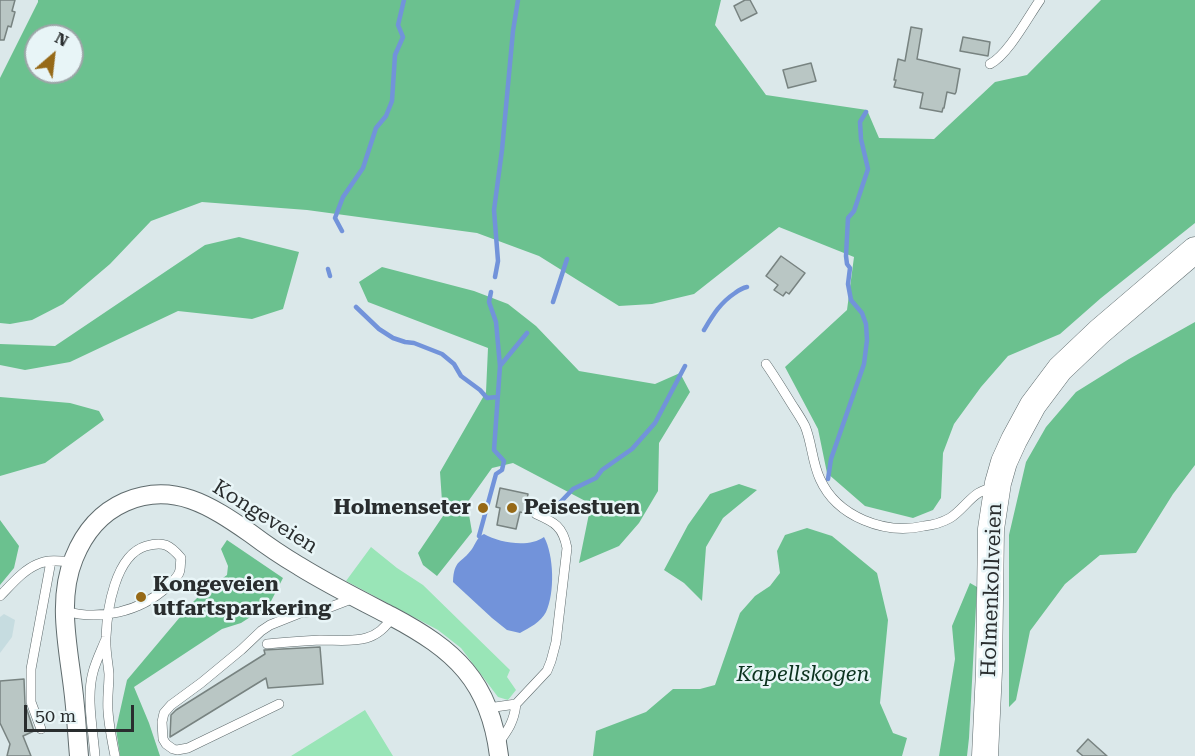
<!DOCTYPE html>
<style>
body{margin:0}
#map{position:relative;width:1195px;height:756px;overflow:hidden;background:#dbe8ea;font-family:"Roboto Serif",serif}
canvas{display:block}
.north{position:absolute;left:24px;top:24px;width:60px;height:60px;box-sizing:border-box;background:#e8f5f7;border:2px solid #9ca5a7;border-radius:50%;rotate:28deg;font-size:16px;font-weight:700;line-height:24px;text-align:center;color:#292d2e}
.north::after{content:'';display:block;margin:auto;width:21px;height:27px;background:#966917;clip-path:polygon(50% 0,100% 100%,50% 72%,0 100%)}
.scale{position:absolute;left:24px;top:705px;width:110px;height:27px;box-sizing:border-box;border:3px solid #292d2e;border-top:0;padding-left:8px;font-size:18px;line-height:21px;white-space:nowrap;color:#292d2e;-webkit-text-stroke:4px #e8f5f7;paint-order:stroke}
</style>
<div id="map">
<canvas width="1195" height="756"></canvas>
<div class="north">N</div>
<div class="scale">50 m</div>
</div>
<script>
const ctx = document.querySelector('canvas').getContext('2d');
ctx.lineJoin = 'round';
function paint(path, color) { ctx.fillStyle = color; ctx.fill(path, 'evenodd'); }
function stroke(path, color, width, dash) { ctx.strokeStyle = color; ctx.lineWidth = width; ctx.lineCap = dash ? 'butt' : 'round'; ctx.setLineDash(dash || []); ctx.stroke(path); }
function drawText(font, color, halo, rows, align = 'center') {
  ctx.font = font + ' "Roboto Serif",serif'; ctx.lineWidth = 5; ctx.setLineDash([]); ctx.textBaseline = 'middle'; ctx.strokeStyle = halo; ctx.fillStyle = color; for (const [text, x, y, turn = 0] of rows) {
    ctx.save(); ctx.translate(x, y); ctx.rotate((+turn || 0) * Math.PI / 180); ctx.textAlign = isNaN(turn) ? turn : align; if (halo) ctx.strokeText(text, 0, 0); ctx.fillText(text, 0, 0); ctx.restore();
  }
}
paint(new Path2D(`
 M4,614L15,620L12,637L0,653V617Z`), '#c6dce0');
paint(new Path2D(`
 M371,547L397,568L423,585L510,670L507,677L516,690L508,700L498,697L461,648L438,630L346,581Z
 M365,710L393,756H291Z`), '#99e5b7');
paint(new Path2D(`
 M38,0H721L715,25L766,95L867,110L879,138L934,139L995,82L1027,75L1101,0H1195V223L1101,298L1060,334L1008,356L981,387L954,424L943,453L941,498L933,510L913,518L865,506L827,473L818,429L785,367L847,310L854,257L779,227L694,294L652,304L619,306L539,256L477,233L307,210L202,202L151,221L110,264L63,304L32,320L10,324L0,323V78L38,2ZM36,36H72V72H36Z
 M239,237L299,252L283,309L252,319L178,311L70,362L25,370L0,365V344L55,346L205,245Z
 M382,267L474,291L508,304L536,326L579,371L655,384L680,373L690,392L659,443L658,491L639,523L619,546L579,563L591,504L513,463L492,468L467,503L472,532L437,576L423,565L418,553L443,516L440,472L486,392L488,348L368,302L359,282Z
 M1195,322V465L1173,494L1136,553L1100,555L1065,584L1030,631L1016,700L1009,707V535L1026,462L1046,427L1076,392L1129,359Z
 M0,397L70,403L99,411L104,420L45,463L0,476Z
 M739,484L757,490L723,518L706,547L702,601L684,583L664,570L688,525L710,494Z
 M0,520L19,546L14,568L0,585Z
 M807,528L832,536L877,573L888,620L880,703L893,733L907,738L902,756H593L596,731L646,712L673,689H700L715,685L740,613L755,596L770,586L780,573L777,551L785,535Z
 M227,540L283,578L269,605L241,623L222,629L134,687L149,723L160,756H120L116,729L127,680L191,604L201,594L227,575L228,566L221,549Z
 M970,583L977,587L969,738L967,756H939L955,659L952,626Z`), '#6bc18f');
paint(new Path2D(`
 M484,534C500,543 529,548 544,537C554,555 555,593 546,612C541,622 529,628 520,633L507,630L492,618L453,582C454,559 461,564 472,549C476,543 477,537 484,534Z`), '#7293da');
stroke(new Path2D(`
 M342,231L335,218L343,197L363,168L376,128L386,116L392,101L395,55L403,37L398,25L404,0
 M328,269L330,276
 M495,277L498,261L494,210L502,150L513,31L518,0
 M553,302L567,259
 M356,307L379,329L393,338L405,342L414,343L442,354L454,364L461,376L480,390L487,398L497,397
 M704,330C713,315 720,303 735,293C739,290 742,288 747,287
 M500,366L527,333
 M828,479L831,459L864,364L867,340L866,324L862,313L851,300L848,284L850,268L847,264L846,256L848,218L854,211L868,169L861,139L860,122L866,112
 M551,512L573,489L596,478L602,470L632,449L655,423L685,366
 M479,536L496,474L502,470L504,461L494,450L500,366L496,322L489,302L491,292`), '#7293da', 4.5);
const building = new Path2D(`
 M0,0H15L12,11L15,12L11,27L8,26L4,40H0Z
 M745,0H750L757,13L741,21L734,6Z
 M911,27L922,29L917,59L960,69L956,92L955,94L947,92L944,108H943L942,112L920,108L923,93L894,87L896,80H894L898,59L905,61Z
 M963,37L990,42L988,56L960,51Z
 M811,63L816,81L788,88L783,70Z
 M781,256L805,273L789,294L786,292L783,296L774,290L778,285L766,276Z
 M500,488L528,494L524,513L520,512L516,529L497,525L500,508L496,507Z
 M320,647L323,684L268,688L266,678L170,737L171,715L176,710L265,654L264,650Z
 M24,679L25,704L34,731L23,736L31,756H7L10,744L0,723V681Z
 M1088,739L1107,756H1083L1077,751Z`);
paint(building, '#b9c6c4');
stroke(building, '#788381', 1.5);
const lane = new Path2D(`
 M990,64C1008,55 1028,17 1040,0
 M766,364C775,377 783,390 791,403C796,411 801,418 805,426C812,443 812,462 820,479C837,517 885,535 924,526C933,525 943,522 950,518C965,509 975,487 994,489
 M0,596C11,585 23,570 38,564C48,559 62,561 72,562
 M65,611C99,621 140,612 167,587C171,583 177,578 179,573C181,569 180,563 181,558C170,545 164,541 146,546C115,555 107,610 106,637C105,649 108,662 109,674C109,686 107,698 108,711C109,726 112,741 115,756
 M267,644C285,642 302,641 320,640C349,640 375,646 392,617
 M279,704L188,748L177,750L173,749L166,744L163,739L162,722L164,713L171,705L201,683L241,650L261,631L270,625L300,613L320,611L354,598
 M488,708L516,704L547,671L551,661L556,642L567,548C563,526 554,522 536,514
 M41,729L31,702V669L51,561
 M497,745C508,730 514,722 516,704
 M95,756C93,729 86,698 93,672C96,661 101,651 105,641`);
const street = new Path2D(`
 M79,756C77,733 76,711 73,688C68,646 57,599 74,558C84,533 100,513 125,502C173,481 211,506 250,533C266,545 282,556 299,566C328,584 360,600 391,616C455,650 490,681 499,756`);
const secondary = new Path2D(`
 M985,756L989,671L991,529L998,483L1004,462L1014,440L1033,405L1060,369L1099,332L1195,250`);
stroke(lane, '#5f6b6d', 10);
stroke(street, '#5f6b6d', 20);
stroke(secondary, '#5f6b6d', 27);
stroke(lane, '#fff', 9);
stroke(street, '#fff', 18);
stroke(secondary, '#fff', 26);
for (const [x, y, r, color] of [
 [483,508,6,"#966917"],
 [512,508,6,"#966917"],
 [141,597,6,"#966917"]
]) { const dot = new Path2D(); dot.arc(x, y, r, 0, 2 * Math.PI); ctx.fillStyle = color; ctx.fill(dot); stroke(dot, '#e8f5f7', 2); }
drawText('bold 21px', '#292d2e', '#e8f5f7', [
 ["Holmenseter",471,508,"right"],
 ["Peisestuen",524,508],
 ["Kongeveien",153,585],
 ["utfartsparkering",153,609]
], 'left');
drawText('21px', '#292d2e', '#e8f5f7', [
 ["Kongeveien",265,517,32],
 ["Holmenkollveien",992,590,-88]
]);
drawText('italic 21px', '#0b321e', '#e8f5f7', [
 ["Kapellskogen",803,675]
]);
</script>
